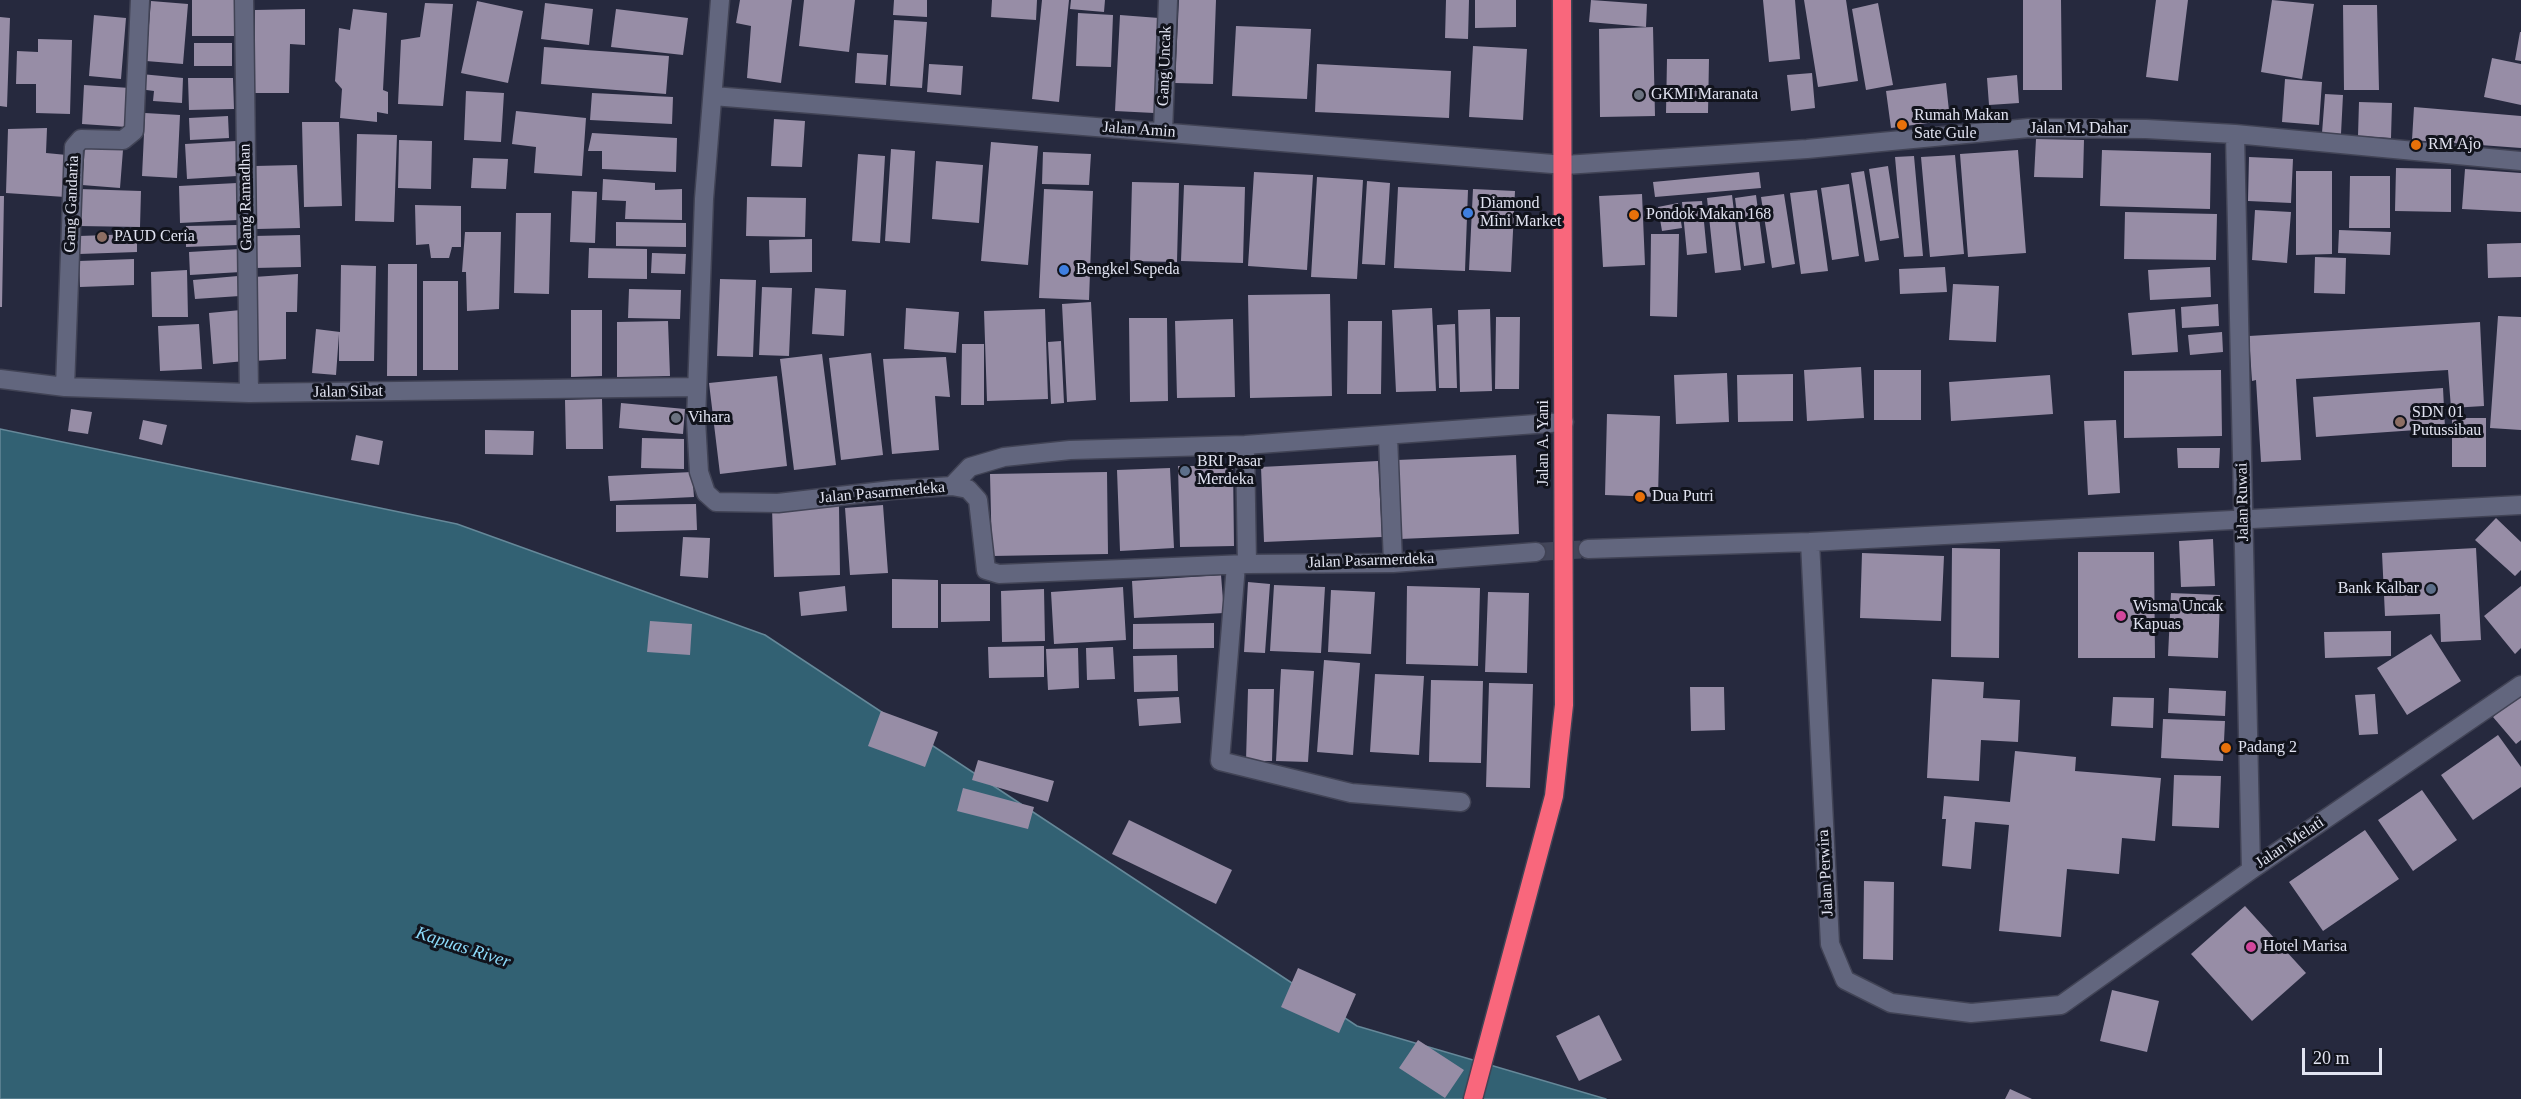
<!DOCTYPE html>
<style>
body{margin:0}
#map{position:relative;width:2521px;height:1099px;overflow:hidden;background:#26293e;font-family:Georgia,serif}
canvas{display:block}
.scale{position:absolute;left:2302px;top:1048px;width:80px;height:27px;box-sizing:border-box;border:3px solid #e1e3f1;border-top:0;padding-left:8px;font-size:18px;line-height:21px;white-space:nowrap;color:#e1e3f1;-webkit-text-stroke:4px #11131c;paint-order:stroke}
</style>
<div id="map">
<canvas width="2521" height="1099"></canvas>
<div class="scale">20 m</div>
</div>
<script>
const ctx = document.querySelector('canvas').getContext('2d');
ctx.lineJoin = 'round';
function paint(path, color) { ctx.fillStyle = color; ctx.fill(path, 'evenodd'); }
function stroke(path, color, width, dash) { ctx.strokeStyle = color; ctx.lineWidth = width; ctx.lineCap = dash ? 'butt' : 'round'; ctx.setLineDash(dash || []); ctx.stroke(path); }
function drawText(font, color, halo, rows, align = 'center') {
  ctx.font = font + ' Georgia,serif'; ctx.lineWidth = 6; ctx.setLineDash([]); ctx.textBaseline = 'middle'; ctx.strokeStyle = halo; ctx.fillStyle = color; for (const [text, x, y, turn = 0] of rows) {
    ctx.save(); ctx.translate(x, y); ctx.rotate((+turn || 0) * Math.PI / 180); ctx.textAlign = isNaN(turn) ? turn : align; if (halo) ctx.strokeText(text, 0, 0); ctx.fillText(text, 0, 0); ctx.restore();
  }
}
const water = new Path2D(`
 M0,429L457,524L765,635L1357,1026L1606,1099H0Z`);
paint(water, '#326173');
stroke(water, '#689', 1.5);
paint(new Path2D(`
 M192,0H236V36H192Z
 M740,0H792L781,83L747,78L751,26L736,23Z
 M804,0H855L849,52L799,46Z
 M894,0H927V17L893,15Z
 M992,0H1037L1036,20L991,17Z
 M1042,0H1069L1059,102L1032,99Z
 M1071,0H1105L1104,12L1070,9Z
 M1179,0H1216L1213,84L1175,83Z
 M1446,0H1469L1468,39L1445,38Z
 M1475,0H1516V27L1475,28Z
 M1591,0L1647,4L1646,27L1589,22Z
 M1763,0H1795L1800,59L1769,62Z
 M1804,0H1846L1858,81L1818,87Z
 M2023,0H2061L2062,90H2023Z
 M2156,0H2188L2178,81L2146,77Z
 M2272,0L2314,4L2302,79L2261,72Z
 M151,1L188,4L183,64L146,61Z
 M477,1L523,11L508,83L461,73Z
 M425,3L453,4L443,106L398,104L401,40L420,37Z
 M545,3L593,9L589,45L541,39Z
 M1878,3L1893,85L1866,90L1852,9Z
 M2343,5H2377L2379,90H2344Z
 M305,9V45L290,44L289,93H254L255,10Z
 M353,9L387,13L383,90L388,92V114L377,112V122L340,118L342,89L335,81L339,28L350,30Z
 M616,9L688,18L683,55L611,47Z
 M1078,13L1113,15L1111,67L1076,66Z
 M94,15L126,18L121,79L89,76Z
 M1120,15L1159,18L1154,113L1115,111Z
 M0,17L10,18L7,107L0,106Z
 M894,20L927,22L922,88L890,86Z
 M1236,26L1311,29L1307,99L1232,96Z
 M1653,27L1655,116L1600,117L1599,29Z
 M2520,32H2521V61L2515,60Z
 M38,39L72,40L70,114L36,113V84H16L17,51L38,52Z
 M194,43H232V66H194Z
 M1473,46L1527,49L1523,120L1469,117Z
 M544,47L669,56L666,94L541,84Z
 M857,53L888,55L886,85L855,83Z
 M2492,58L2521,64V105L2484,97Z
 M1667,59H1709L1708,113H1666Z
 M929,64L963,66L961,95L927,92Z
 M1317,64L1451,71L1449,118L1315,112Z
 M1812,73L1815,108L1791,111L1787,75Z
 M141,74L183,78L182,103L153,101L154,91L139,89Z
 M2017,75L2019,103L1989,105L1987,78Z
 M188,78H233L234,109L189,110Z
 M2285,79L2322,82L2319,125L2282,122Z
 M1946,83L1950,120L1891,128L1886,91Z
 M84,85L130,88L127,127L82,124Z
 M466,91L504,93L501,142L464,140Z
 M592,93L673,97L672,124L590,120Z
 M2325,94L2343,95L2341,134L2322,133Z
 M2359,102L2392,103L2391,138L2358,136Z
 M2414,107L2521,116V148L2412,140Z
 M516,111L586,118L582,176L534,173L536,147L512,144Z
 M145,113L180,115L177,178L142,176Z
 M228,116L229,138L190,140L189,118Z
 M774,119L805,121L802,167L771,166Z
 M302,122H339L342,206L304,207Z
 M47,128L46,153L67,155L65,197L6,193L8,129Z
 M592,133L677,138L676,172L602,169V151H588Z
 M357,134L397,135L394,222L355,221Z
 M2036,139L2084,140L2083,178L2034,177Z
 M399,140L432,141L431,189L398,188Z
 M236,141L237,176L187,179L185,144Z
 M991,142L1038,146L1028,265L981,261Z
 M85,147L123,150L120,188L82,185Z
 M891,149L915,151L910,243L885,241Z
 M2018,150L2026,253L1968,257L1960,154Z
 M2102,150L2211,153L2210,209L2100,206Z
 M1043,152L1091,154L1089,185L1042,184Z
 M858,154L885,156L880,243L852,241Z
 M1955,155L1964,254L1930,257L1921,157Z
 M1914,156L1923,256L1904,257L1895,157Z
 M2249,157L2293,159L2291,203L2248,201Z
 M473,158L508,159L506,189L471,188Z
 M936,161L983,165L979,223L932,219Z
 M297,165L300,228L257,229L255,166Z
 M1888,166L1899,238L1880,241L1869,169Z
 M2396,168L2451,169V212L2395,211Z
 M2465,169L2521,173V212L2462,209Z
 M1864,171L1879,260L1865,262L1851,173Z
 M2296,171H2332V254L2296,255Z
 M1254,172L1313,175L1307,270L1248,266Z
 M1759,172L1761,188L1655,197L1653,182Z
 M2350,176H2390V228H2349Z
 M1317,177L1363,180L1357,279L1311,277Z
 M603,179L655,183V190L682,189V220L625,219L626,201L602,200Z
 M1367,181L1390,183L1385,265L1362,264Z
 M1132,182L1179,183L1177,262L1130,261Z
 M237,183L238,220L180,223L179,186Z
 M1849,184L1859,256L1832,260L1821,188Z
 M1184,185L1245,187L1243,263L1181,261Z
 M1398,187L1468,190L1465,271L1394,268Z
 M79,189L141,191L140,227L78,226Z
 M1044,189L1093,191L1089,300L1039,298Z
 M1473,189L1515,191L1511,272L1469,270Z
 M1817,190L1828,271L1801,274L1790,193Z
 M572,191L597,192L595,243L570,242Z
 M1642,194L1645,265L1603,267L1599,196Z
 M1784,194L1795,264L1772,268L1761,197Z
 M1732,195L1741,270L1715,273L1707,198Z
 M1756,195L1765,263L1744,266L1735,198Z
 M0,196H4L2,307H0Z
 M747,197L806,198L805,237L746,236Z
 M1702,201L1707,253L1687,255L1682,202Z
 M1678,203L1682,228L1662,231L1658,207Z
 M415,205L461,206V247H452L449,258H431L429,244L416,245Z
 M2255,210L2291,212L2287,263L2252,260Z
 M2125,212L2217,214L2216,260L2124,259Z
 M516,213H551L549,294L514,293Z
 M616,222L686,223V247L616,246Z
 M237,225L238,245L186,247V226Z
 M2339,230L2391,232L2390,255L2338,253Z
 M465,232H501L499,309L467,311L466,272H462Z
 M137,234V252L79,254V236Z
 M1651,234H1679L1677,317L1650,316Z
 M300,235L301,267L254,268L253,236Z
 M812,239V272L770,273L769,240Z
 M2521,243V277L2488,278L2487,244Z
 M589,248L647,249V279L588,278Z
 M240,249L241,272L190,275L189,252Z
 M652,253L686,254L685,274L651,273Z
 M2315,257L2346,258L2345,294L2314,293Z
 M134,259V285L80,287L79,261Z
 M388,264H417V376H387Z
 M341,265L376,266L374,361H339V334L336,375L312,373L316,329L340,332Z
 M1945,267L1947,292L1900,294L1899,269Z
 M2210,267L2211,297L2150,300L2148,270Z
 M187,270L188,317H152L151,272Z
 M298,274L297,312H286V359L254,361V277Z
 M238,276L240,296L195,299L193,280Z
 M720,279L756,280L753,357L717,356Z
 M423,281H458V370H423Z
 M1953,284L1999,286L1996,342L1949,340Z
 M762,287L792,288L789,356L759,355Z
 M815,288L846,290L844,336L812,334Z
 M629,289L681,290L680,319L628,318Z
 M1330,294L1332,396L1250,398L1248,295Z
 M1091,302L1096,400L1067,402L1062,304Z
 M2218,304L2219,326L2182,328L2181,307Z
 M906,308L959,312L956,353L904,349Z
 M1432,308L1436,391L1396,392L1392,310Z
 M1045,309L1048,399L987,401L984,311Z
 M1490,309L1492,391L1460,392L1458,310Z
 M2175,309L2178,352L2132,355L2128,313Z
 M241,310L245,361L213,364L209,313Z
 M571,310H602V376L571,377Z
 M2498,316L2521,317V430L2490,428Z
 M1496,317H1520L1519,389H1495Z
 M1129,318H1167L1168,401L1130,402Z
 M1233,319L1235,397L1177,398L1175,321Z
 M668,321L670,376L617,377V322Z
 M1348,321H1382L1381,394H1347Z
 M2480,322L2484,406L2451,408L2448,370L2296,379L2301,460L2261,462L2256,380L2252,381L2249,336Z
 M199,324L202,369L160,371L158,326Z
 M1455,324L1457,388H1439L1437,325Z
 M2222,332L2223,352L2190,355L2188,335Z
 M1061,341L1064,403L1051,404L1048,342Z
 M962,344H984V405H961Z
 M871,353L883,455L841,460L829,358Z
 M822,354L836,465L794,470L780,359Z
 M946,357L950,397L935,396L939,450L892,454L883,359Z
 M1861,367L1864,418L1807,421L1804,370Z
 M1874,370H1921V420H1874Z
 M2221,370L2222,436L2124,438V371Z
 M1727,373L1729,422L1676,424L1674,375Z
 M1793,374V421L1738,422L1737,375Z
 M2050,375L2053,414L1951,421L1949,382Z
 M777,376L787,466L720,474L709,383Z
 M2443,388L2445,428L2316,437L2313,397Z
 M602,399L603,449H566L565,400Z
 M621,403L685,409L683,434L619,428Z
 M71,409L92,412L88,434L68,431Z
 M1607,414L1660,416L1658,497L1605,495Z
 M2452,418H2486V467H2452Z
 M143,420L167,425L162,445L139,439Z
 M2116,420L2120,493L2088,495L2084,421Z
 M485,430L534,431L533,455L485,454Z
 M356,435L383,441L379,465L351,460Z
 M642,438L684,439V469L641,468Z
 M2177,448H2220L2219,468H2178Z
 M1516,455L1519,534L1400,539L1397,460Z
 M1378,461L1382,537L1264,542L1261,467Z
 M1178,466H1233L1234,546L1180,547Z
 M1170,468L1174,548L1120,551L1117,470Z
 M692,472L694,497L610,501L608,476Z
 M1107,472L1108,554L992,556L990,474Z
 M696,504L697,530L616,532V505Z
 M883,505L888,573L850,575L845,508Z
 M839,506L840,575L774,577L772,507Z
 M2496,518L2521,542V570L2515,576L2475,540Z
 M683,537L710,538L708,578L680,576Z
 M2213,539L2215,586L2181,587L2179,541Z
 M1952,548L2000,549L1999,658L1951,657Z
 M2476,548L2481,640L2441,642L2440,614L2385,616L2382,553Z
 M2078,552H2154L2155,658H2078Z
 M1862,553L1944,556L1941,621L1860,618Z
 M1221,575L1224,613L1134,618L1132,581Z
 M892,579L938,580V628H892Z
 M1248,582L1270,584L1265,653L1244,652Z
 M941,584H990V621L941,622Z
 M1274,585L1325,587L1321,653L1270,651Z
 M845,586L847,611L801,616L799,592Z
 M1407,586L1480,588L1478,666L1406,664Z
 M2521,586V648L2515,654L2484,616Z
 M1123,587L1126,640L1054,644L1051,592Z
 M1044,589L1045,641L1002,642L1001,591Z
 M1331,590L1375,592L1371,654L1328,652Z
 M1488,592L1529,593L1527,673L1485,672Z
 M2171,593L2220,595L2218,658L2168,656Z
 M650,621L692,624L690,655L647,652Z
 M1214,623V648L1133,649V624Z
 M2391,631V656L2325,658L2324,632Z
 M2431,634L2461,681L2407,715L2377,668Z
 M1044,646V677L989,678L988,647Z
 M1113,647L1115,679L1087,680L1086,648Z
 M1078,648L1079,688L1048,690L1046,649Z
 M1177,655L1178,691L1134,692L1133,656Z
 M1324,660L1360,663L1353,755L1317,752Z
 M1281,669L1314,671L1308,762L1276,761Z
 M1375,674L1424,676L1419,755L1370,752Z
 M1932,679L1984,682L1983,698L2020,700L2018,742L1981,740L1979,781L1927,778Z
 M1431,680L1483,681L1481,763L1429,762Z
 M1489,683L1533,684L1530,788L1486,787Z
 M1690,687H1724L1725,730L1691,731Z
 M2169,688L2226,691L2225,716L2168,713Z
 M1248,689H1274L1272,761H1246Z
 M2521,693V740L2516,744L2493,717Z
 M2375,694L2378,734L2359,735L2355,695Z
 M1179,697L1181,723L1139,726L1137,699Z
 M2113,697L2154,698L2153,728L2111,726Z
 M881,711L938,732L925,767L868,746Z
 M2163,719L2225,721L2223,761L2161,758Z
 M2498,735L2521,767V787L2473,820L2441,775Z
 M2015,751L2076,757L2075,771L2161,778L2155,841L2122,838L2119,874L2067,869L2061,937L1999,931L2009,825L1975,822L1971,869L1942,866L1946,819H1942L1944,796L2010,802Z
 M978,760L1054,781L1048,802L972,780Z
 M2174,775L2221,776L2219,828L2172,826Z
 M963,788L1034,807L1028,829L957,811Z
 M2422,790L2457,840L2413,871L2378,820Z
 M1129,820L1232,870L1216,904L1112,854Z
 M2365,830L2399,879L2323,931L2289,882Z
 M1864,881L1894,882L1893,960L1863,959Z
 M2245,906L2306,973L2252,1021L2191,954Z
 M1298,968L1356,994L1339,1033L1281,1007Z
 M2112,990L2159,1001L2147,1052L2100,1041Z
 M1599,1015L1622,1060L1579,1081L1556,1036Z
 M1418,1040L1464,1070L1445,1098L1399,1068Z
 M2010,1089L2032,1099H2005Z`), '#978da6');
stroke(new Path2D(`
 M1536,552L1588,549`), '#424559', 18, [18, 9]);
const minor = new Path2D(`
 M244,0L249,393
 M720,0L704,199L696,420L699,472L706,493L716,502L778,503L892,490L952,486L968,489L978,500L986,570L999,574L1247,564L1393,563L1536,552
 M713,96L1565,165L1807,149L2029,128L2146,129L2235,134L2521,161
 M1163,132L1168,0
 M2235,134L2251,870
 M0,379L65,387L249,393L696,387
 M65,387L74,147L81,139L123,140L134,131L140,0
 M1388,436L1393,563
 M1245,445L1247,564
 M952,486L970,467L1004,457L1070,450L1245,445L1564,422
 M1810,542L1830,944L1845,980L1891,1003L1971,1013L2061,1005L2251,870L2521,685
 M1588,549L1810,542L2521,505
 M1236,565L1220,761L1351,793L1461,802`);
const highway = new Path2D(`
 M1473,1099L1554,796L1564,705L1562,0`);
stroke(minor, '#414355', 21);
stroke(highway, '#414355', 21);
stroke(minor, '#62667e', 18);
stroke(highway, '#f9677c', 18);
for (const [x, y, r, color] of [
 [1639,95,6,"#6b7280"],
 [1902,125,6,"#e8710a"],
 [2416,145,6,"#e8710a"],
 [1468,213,6,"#3f7fe0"],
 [1634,215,6,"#e8710a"],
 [102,237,6,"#8d6e63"],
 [1064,270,6,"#3f7fe0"],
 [676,418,6,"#6b7280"],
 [2400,422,6,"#8d6e63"],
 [1185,471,6,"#5c6f8a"],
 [1640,497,6,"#e8710a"],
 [2431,589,6,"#5c6f8a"],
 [2121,616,6,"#d1479c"],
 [2226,748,6,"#e8710a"],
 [2251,947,6,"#d1479c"]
]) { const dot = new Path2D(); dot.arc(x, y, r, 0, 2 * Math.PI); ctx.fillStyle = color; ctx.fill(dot); stroke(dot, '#11131c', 2); }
drawText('16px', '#e1e3f1', '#11131c', [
 ["Gang Uncak",1165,66,-88],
 ["Jalan M. Dahar",2079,129],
 ["Jalan Amin",1139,130,4],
 ["Gang Ramadhan",246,197,-91],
 ["Gang Gandaria",72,204,-88],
 ["Jalan Sibat",348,392,-1],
 ["Jalan A. Yani",1544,443,-90],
 ["Jalan Pasarmerdeka",882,493,-5],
 ["Jalan Ruwai",2243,502,-91],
 ["Jalan Pasarmerdeka",1371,561,-2],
 ["Jalan Melati",2290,843,-34],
 ["Jalan Perwira",1826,873,-93]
]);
drawText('16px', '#e1e3f1', '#11131c', [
 ["GKMI Maranata",1651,95],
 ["Rumah Makan",1914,116],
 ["Sate Gule",1914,134],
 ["RM Ajo",2428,145],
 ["Diamond",1480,204],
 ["Mini Market",1480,222],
 ["Pondok Makan 168",1646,215],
 ["PAUD Ceria",114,237],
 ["Bengkel Sepeda",1076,270],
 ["SDN 01",2412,413],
 ["Putussibau",2412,431],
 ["Vihara",688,418],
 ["BRI Pasar",1197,462],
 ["Merdeka",1197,480],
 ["Dua Putri",1652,497],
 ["Bank Kalbar",2419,589,"right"],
 ["Wisma Uncak",2133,607],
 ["Kapuas",2133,625],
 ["Padang 2",2238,748],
 ["Hotel Marisa",2263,947]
], 'left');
drawText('italic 18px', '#8cdaf9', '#11131c', [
 ["Kapuas River",463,948,18]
]);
</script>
